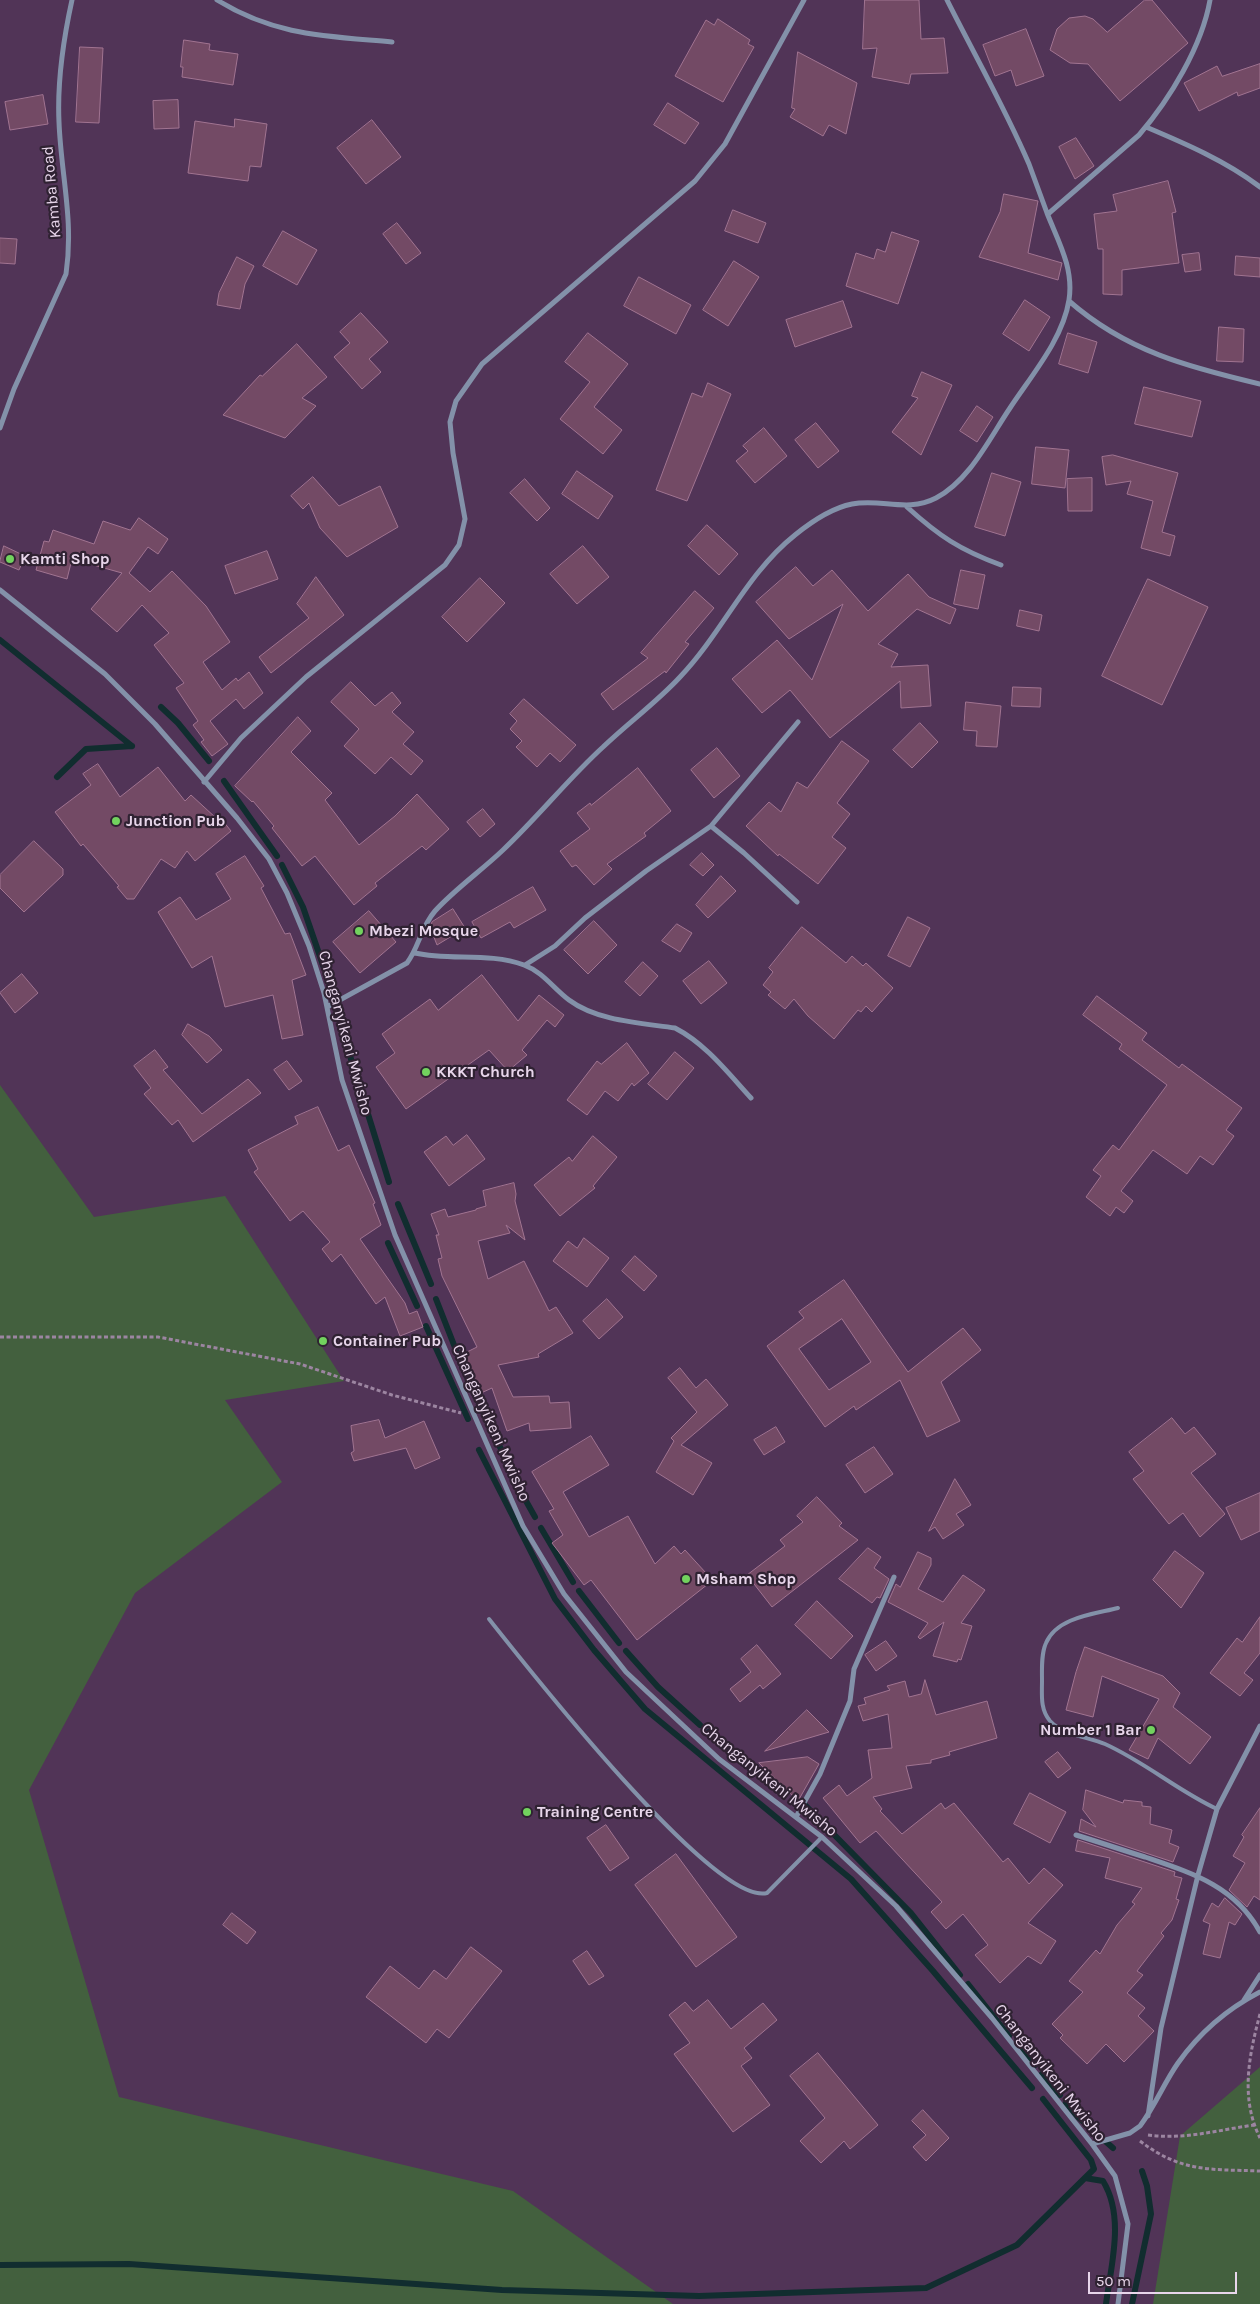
<!DOCTYPE html>
<style>
body{margin:0}
#map{position:relative;width:1260px;height:2304px;overflow:hidden;background:#513457;font-family:Karla,sans-serif}
canvas{display:block}
.scale{position:absolute;left:1088px;top:2272px;width:149px;height:22px;box-sizing:border-box;border:2px solid #e8d6eb;border-top:0;padding-left:6px;font-size:15px;line-height:18px;white-space:nowrap;color:#e8d6eb;-webkit-text-stroke:4px #2f2232;paint-order:stroke}
</style>
<div id="map">
<canvas width="1260" height="2304"></canvas>
<div class="scale">50 m</div>
</div>
<script>
const ctx = document.querySelector('canvas').getContext('2d');
ctx.lineJoin = 'round';
function paint(path, color) { ctx.fillStyle = color; ctx.fill(path, 'evenodd'); }
function stroke(path, color, width, dash) { ctx.strokeStyle = color; ctx.lineWidth = width; ctx.lineCap = dash ? 'butt' : 'round'; ctx.setLineDash(dash || []); ctx.stroke(path); }
function drawText(font, color, halo, rows, align = 'center') {
  ctx.font = font + ' Karla,sans-serif'; ctx.lineWidth = 4.5; ctx.setLineDash([]); ctx.textBaseline = 'middle'; ctx.strokeStyle = halo; ctx.fillStyle = color; for (const [text, x, y, turn = 0] of rows) {
    ctx.save(); ctx.translate(x, y); ctx.rotate((+turn || 0) * Math.PI / 180); ctx.textAlign = isNaN(turn) ? turn : align; if (halo) ctx.strokeText(text, 0, 0); ctx.fillText(text, 0, 0); ctx.restore();
  }
}
paint(new Path2D(`
 M0,1085L94,1217L225,1196L344,1381L225,1400L282,1482L135,1593L29,1790L119,2097L513,2191L673,2304H0Z
 M1260,2067V2304H1153L1180,2136Z`), '#43603e');
stroke(new Path2D(`
 M0,640L132,746
 M161,707L178,723L209,761
 M57,777L86,749L132,746
 M224,781L277,856
 M282,865L303,907L324,968
 M346,1043L389,1182
 M398,1204L431,1284
 M388,1243L417,1306
 M436,1299L463,1368L487,1420
 M426,1326L468,1419
 M493,1432L513,1475
 M479,1450L555,1599L594,1650L645,1709L851,1879L933,1971L1032,2088
 M517,1485L535,1517
 M541,1528L573,1582
 M579,1591L619,1643
 M626,1651L658,1687L700,1725
 M709,1732L745,1761
 M806,1806L911,1913L960,1975
 M968,1984L1009,2036
 M1016,2043L1035,2065
 M1042,2074L1060,2095
 M1066,2103L1078,2117L1113,2148
 M1085,2178L1103,2181C1125,2217 1111,2265 1106,2304
 M0,2265L129,2264L502,2290L699,2296L926,2288L1017,2245L1094,2169L1091,2160L1043,2099
 M1132,2304L1151,2214L1147,2186L1142,2171`), '#112d2f', 6);
const building = new Path2D(`
 M865,0H919L921,39L944,38L948,73L911,74L909,84L872,77L877,48L863,49Z
 M1145,0H1152L1188,43L1120,101L1088,64L1070,63L1050,50L1057,29L1069,18L1085,16L1093,19L1107,32Z
 M718,19L750,40L748,44L754,47L723,102L675,76L706,20L714,25Z
 M1026,29L1044,76L1016,86L1011,70L995,76L983,45Z
 M184,40L210,44L209,50L238,54L233,85L182,77L183,67H181Z
 M80,47L103,48L99,123L76,122Z
 M798,52L857,83L846,134L829,125L823,136L790,117L795,109L792,108Z
 M1260,64V88L1238,96L1237,92L1199,111L1184,83L1217,66L1222,76Z
 M43,95L48,124L10,130L5,102Z
 M178,100L179,128L154,129L153,101Z
 M668,103L699,123L685,144L654,125Z
 M235,119L267,124L261,167L250,166L248,181L188,173L195,121L234,127Z
 M372,120L401,157L366,184L337,148Z
 M1076,138L1094,166L1075,179L1059,147Z
 M1168,181L1176,212L1172,213L1179,263L1122,270V295L1103,294V249H1098L1094,214L1117,211L1113,195Z
 M1004,194L1038,201L1028,253L1062,263L1058,280L979,257L1000,212Z
 M733,210L766,223L758,243L725,231Z
 M397,223L421,253L406,264L383,234Z
 M283,231L317,250L297,285L263,266Z
 M892,232L919,241L898,304L846,286L856,253L874,259L877,249L885,252Z
 M0,238L17,239L15,264L0,263Z
 M1199,253L1201,270L1185,272L1182,255Z
 M1236,256L1260,258V277L1235,275Z
 M237,257L254,266L245,284L240,309L217,305L219,293Z
 M734,261L759,277L728,326L703,310Z
 M639,277L691,305L676,334L624,306Z
 M1025,300L1050,317L1029,351L1003,334Z
 M843,301L852,327L795,347L786,320Z
 M361,313L388,342L369,359L381,372L362,389L334,357L350,343L340,332Z
 M1219,327L1244,329L1243,362L1217,361Z
 M588,333L628,364L594,407L622,430L603,454L560,419L590,382L565,362Z
 M1068,333L1097,342L1088,373L1059,364Z
 M297,344L327,377L302,398L316,406L285,438L223,415L260,375L262,376Z
 M922,372L952,385L921,455L892,432L918,398L912,396Z
 M708,383L731,394L687,501L656,490L692,393L702,397Z
 M1144,387L1201,401L1192,437L1135,424Z
 M977,406L993,417L977,442L960,431Z
 M816,423L839,451L818,468L795,440Z
 M764,428L787,456L755,483L736,461L748,451L743,446Z
 M1036,447L1069,450L1065,488L1032,484Z
 M1113,455L1178,473L1162,532L1175,536L1170,556L1141,548L1153,501L1127,494L1131,481L1106,485L1102,457Z
 M577,471L613,496L598,519L562,494Z
 M992,473L1021,482L1005,536L975,527Z
 M313,477L339,506L380,486L398,527L347,557L320,528L309,503L303,509L291,496Z
 M1092,478V511H1068L1067,479Z
 M525,479L550,508L537,521L510,493Z
 M139,518L168,539L158,554L148,547L129,573L150,592L172,571L206,606L230,642L203,662L222,690L236,678L238,681L249,672L263,693L244,709L236,699L210,721L228,744L212,756L201,742L204,740L193,725L198,721L176,688L184,683L154,645L169,633L142,605L117,632L91,609L122,573L72,559L67,579L36,570L44,541L49,542L53,530L94,544L103,521L130,530Z
 M707,525L738,554L719,575L688,546Z
 M4,546L25,556L19,570L0,562Z
 M583,546L609,577L577,604L550,574Z
 M267,551L278,579L235,594L225,566Z
 M796,567L813,586L832,570L868,611L908,574L929,597L956,609L950,624L917,609L878,644L898,654L891,667L928,665L931,706L901,708L900,681L830,738L790,690L762,713L732,679L777,640L812,680L843,604L789,639L756,602Z
 M961,570L985,575L978,609L954,604Z
 M316,577L344,615L271,673L259,657L309,618L297,604Z
 M480,578L505,603L467,642L442,617Z
 M1148,579L1208,607L1162,705L1102,676Z
 M695,591L714,608L685,642L689,644L666,673L665,671L613,710L601,694L648,658L641,653Z
 M1020,610L1042,615L1039,631L1017,626Z
 M351,682L375,706L392,692L401,703L392,712L414,732L403,744L423,761L411,775L391,757L375,774L344,746L359,729L331,702Z
 M1013,687L1041,688L1040,707L1012,706Z
 M524,699L576,745L560,762L550,753L537,767L516,747L522,741L510,729L517,721L510,714Z
 M966,702L1001,706L997,747L976,746L977,731L964,730Z
 M298,717L311,731L291,752L332,793L325,800L359,845L395,816L417,794L449,829L426,850L422,846L375,883L377,886L354,905L315,856L302,866L272,828L274,826L253,801L252,802L235,786Z
 M920,723L938,742L912,768L893,750Z
 M842,741L869,761L837,803L850,814L832,837L846,848L818,884L779,854L778,856L746,826L769,802L781,812L797,782L807,788Z
 M717,748L740,776L714,798L691,770Z
 M98,764L120,797L158,767L185,801L191,795L216,818L219,816L231,831L195,861L187,851L175,868L161,859L134,899H127L117,887L119,886L83,844L81,846L55,812L91,785L83,774Z
 M638,768L671,811L644,833L646,836L607,864L612,869L594,885L576,865L572,867L560,851L590,829L577,813L590,803L591,805Z
 M483,809L495,824L480,837L467,822Z
 M34,841L63,869V875L24,912L0,888V875Z
 M702,853L714,865L703,876L690,865Z
 M245,856L264,886L261,888L285,934L290,933L306,975L292,980L303,1035L282,1039L273,995L225,1007L212,956L192,968L158,912L180,897L196,920L231,899L216,874Z
 M721,876L736,891L708,918L696,905Z
 M533,887L546,910L514,928L510,922L481,938L472,922Z
 M453,909L465,928L437,945L430,927L432,922Z
 M369,911L396,942L360,973L333,942Z
 M908,917L930,928L910,967L888,956Z
 M594,921L617,945L588,974L564,950Z
 M677,924L692,933L680,952L662,941Z
 M802,927L846,963L852,956L863,966L866,963L893,988L872,1012L866,1006L861,1012L858,1010L834,1039L808,1016L794,999L785,1009L768,995L771,992L763,985L773,972L769,968Z
 M709,961L727,983L701,1004L683,981Z
 M643,962L658,976L640,996L625,982Z
 M22,974L38,993L15,1013L0,993Z
 M482,975L518,1021L539,995L564,1015L555,1027L547,1020L522,1050L527,1055L508,1071L489,1050L406,1109L376,1067L395,1053L382,1034L430,999L438,1010Z
 M1097,996L1147,1033L1142,1040L1179,1068L1182,1064L1242,1108L1226,1130L1234,1136L1213,1165L1200,1156L1187,1174L1153,1150L1121,1191L1133,1201L1124,1213L1116,1207L1110,1216L1086,1197L1101,1176L1093,1170L1113,1145L1119,1150L1167,1085L1119,1049L1122,1044L1083,1015Z
 M188,1024L209,1036L222,1050L207,1063L182,1035Z
 M627,1043L649,1073L634,1086L632,1083L618,1101L605,1091L587,1115L567,1100L597,1061L601,1064Z
 M155,1050L168,1067L163,1070L202,1114L248,1079L261,1093L193,1142L178,1120L172,1125L144,1094L151,1088L134,1066Z
 M675,1052L694,1068L667,1100L648,1084Z
 M287,1061L302,1081L289,1090L274,1070Z
 M318,1107L338,1151L349,1145L375,1203L373,1204L381,1225L360,1239L405,1303L409,1314L417,1311L423,1327L400,1336L385,1297L376,1304L341,1254L332,1262L322,1249L330,1242L303,1211L290,1221L254,1172L258,1169L248,1150L298,1124L295,1117Z
 M467,1135L485,1159L449,1186L424,1152L446,1136L453,1145Z
 M593,1136L617,1157L593,1186L595,1188L560,1216L534,1185L569,1157L572,1161Z
 M514,1183L516,1194L515,1201L525,1240L506,1225L510,1233L478,1241L488,1279L524,1261L549,1311L556,1307L573,1333L538,1354L539,1357L498,1365L513,1397L549,1396L550,1403L569,1402L571,1428L530,1431L529,1423L507,1431L492,1388L481,1393L463,1354L477,1347L442,1276L438,1259L442,1258L436,1235H439L431,1214L445,1209L448,1217L476,1210V1209L486,1206L483,1191Z
 M584,1238L609,1258L587,1287L553,1261L568,1241L577,1248Z
 M635,1256L657,1276L644,1291L622,1271Z
 M844,1280L908,1372L963,1328L981,1350L941,1382L960,1421L927,1437L900,1380L856,1410L854,1406L825,1427L767,1346L804,1318L799,1312ZM842,1319L871,1362L829,1390L799,1349Z
 M607,1299L623,1317L599,1339L583,1321Z
 M680,1368L696,1388L706,1379L728,1405L681,1445L712,1463L693,1495L656,1472L674,1441L671,1438L697,1412L668,1378Z
 M1172,1418L1185,1434L1194,1427L1216,1454L1191,1473L1225,1514L1200,1537L1183,1513L1169,1524L1133,1479L1144,1471L1129,1452Z
 M379,1420L385,1438L424,1421L440,1458L415,1469L406,1448L354,1461L351,1453L354,1451L351,1426Z
 M776,1427L785,1442L764,1455L754,1440Z
 M591,1436L609,1465L563,1492L589,1537L628,1516L655,1564L674,1546L681,1554L685,1550L706,1573L701,1577L708,1584L637,1640L591,1580L584,1585L552,1543L563,1535L549,1511L554,1509L532,1472Z
 M874,1447L893,1474L865,1493L846,1465Z
 M955,1479L971,1505L956,1514L964,1525L943,1539L935,1527L929,1531Z
 M1260,1493V1531L1241,1540L1226,1508Z
 M817,1497L842,1523L839,1526L858,1540L772,1607L747,1575L785,1546L780,1540L803,1522L797,1516Z
 M868,1548L881,1557L874,1568L889,1579L880,1598L877,1597L872,1603L839,1579Z
 M1175,1551L1204,1573L1181,1608L1153,1580Z
 M918,1552L931,1558V1565L918,1589L943,1602L963,1575L985,1590L961,1623L972,1626L961,1660L958,1659L957,1662L933,1656L944,1622L920,1639L918,1637L928,1623L888,1602L896,1584L900,1587Z
 M817,1601L853,1636L831,1659L795,1625Z
 M1260,1617V1653L1244,1673L1253,1680L1240,1696L1210,1673L1237,1638L1242,1642Z
 M886,1641L897,1656L876,1671L865,1655Z
 M757,1645L781,1674L763,1689L760,1685L740,1702L730,1689L751,1672L741,1659Z
 M1085,1647L1163,1676L1180,1693L1173,1707L1211,1737L1190,1764L1158,1738L1148,1759L1129,1750L1159,1699L1102,1676L1093,1717L1066,1710L1076,1672Z
 M925,1680L936,1715L987,1701L997,1738L949,1752L950,1755L931,1760V1763L906,1766L912,1788L873,1797L882,1809L880,1811L902,1834L941,1803L945,1809L954,1803L1003,1862L1008,1858L1029,1884L1044,1868L1063,1885L1028,1923L1056,1941L1041,1964L1028,1956L1000,1983L975,1955L988,1945L963,1914L946,1929L931,1912L942,1902L876,1831L860,1843L823,1798L839,1785L847,1796L872,1778L868,1750L892,1748L888,1714L863,1721L858,1706L866,1704L864,1698L890,1690L887,1686L905,1681L909,1697L921,1694Z
 M807,1710L829,1732L765,1751Z
 M1058,1752L1071,1768L1058,1778L1045,1762Z
 M808,1757L819,1764L798,1801L759,1763Z
 M1086,1790L1123,1803L1124,1800L1142,1802V1806L1151,1807L1150,1824L1172,1830L1169,1843L1179,1847L1173,1862L1079,1831L1081,1819L1096,1827L1083,1810Z
 M1030,1793L1066,1812L1050,1843L1014,1824Z
 M1260,1808V1900L1254,1896L1247,1907L1229,1890L1245,1863L1233,1856L1244,1837L1242,1835Z
 M606,1825L629,1858L610,1871L587,1838Z
 M1078,1840L1175,1872L1174,1876L1182,1878L1176,1899L1179,1900L1172,1920L1161,1933L1164,1936L1137,1971L1143,1975L1127,1993L1145,2008L1138,2016L1154,2031L1124,2062L1106,2044L1087,2064L1060,2038L1063,2035L1052,2024L1083,1992L1069,1981L1096,1950L1100,1954L1117,1925L1135,1904L1132,1902L1142,1888L1105,1878L1110,1858L1076,1851Z
 M676,1854L737,1937L696,1967L635,1885Z
 M1225,1898L1242,1914L1235,1925L1229,1922L1220,1958L1203,1954L1210,1924L1203,1921L1212,1903L1218,1907Z
 M232,1913L256,1932L247,1944L223,1925Z
 M471,1947L502,1971L449,2038L437,2029L426,2043L366,1997L390,1966L419,1989L434,1970L446,1979Z
 M587,1951L604,1976L589,1985L573,1961Z
 M708,2000L731,2029L763,2003L777,2020L744,2048L752,2058L741,2066L770,2105L733,2132L674,2054L690,2043L669,2015L685,2002L693,2011Z
 M818,2053L878,2125L850,2149L844,2141L821,2163L800,2141L825,2118L790,2076Z
 M923,2110L949,2138L926,2161L913,2147L926,2135L912,2121Z`);
paint(building, '#734a65');
stroke(building, '#a17491', 1);
stroke(new Path2D(`
 M0,1337H158L300,1364L392,1395L461,1413
 M1260,2014C1249,2055 1240,2098 1260,2138
 M1148,2135C1184,2140 1218,2130 1254,2125
 M1140,2141C1182,2173 1210,2169 1260,2171`), '#9c85a1', 3, [4, 2.5]);
stroke(new Path2D(`
 M1118,1608C1095,1614 1057,1617 1046,1643C1041,1654 1042,1669 1042,1681C1042,1695 1040,1709 1050,1721C1063,1735 1089,1737 1105,1744C1145,1762 1178,1791 1217,1809
 M489,1619C524,1663 715,1907 767,1893L822,1837`), '#8391a9', 4);
stroke(new Path2D(`
 M217,0C275,36 326,36 392,42
 M1146,127C1184,143 1226,161 1260,187
 M1048,214L1139,135C1170,99 1202,46 1210,0
 M1069,301C1126,351 1188,367 1260,384
 M0,428L14,389L66,274C74,220 61,175 59,122C57,80 63,41 72,0
 M907,507C939,536 960,550 1001,565
 M0,590L105,674L155,724L237,818L269,859L287,893L309,946L324,993L342,1080L395,1235L523,1526L564,1594L626,1672L719,1759L822,1837L896,1906L992,2018L1092,2144L1115,2176L1128,2224L1118,2304
 M204,782L241,738L306,677L445,565L459,545L465,519L453,453L450,422L456,401L482,364L695,181L725,144L804,0
 M711,826L744,853L797,902
 M415,953C450,961 489,952 524,965C543,972 553,988 569,1000C597,1021 641,1023 675,1028C706,1044 728,1073 751,1098
 M525,965L555,946L585,918L646,871L711,826L798,722
 M327,1007L407,963C419,947 421,927 435,911C455,889 481,871 503,850C538,817 568,779 603,747C628,723 657,702 680,677C723,632 746,574 795,535C811,522 832,508 852,504C881,498 907,513 936,498C970,480 989,439 1010,408C1031,376 1063,339 1069,300C1074,268 1058,241 1047,213C1041,197 1035,180 1029,164C1005,108 974,54 947,0
 M796,1817L820,1774L850,1701L854,1669L894,1577
 M1076,1835C1099,1842 1122,1850 1145,1857C1192,1873 1235,1886 1260,1932
 M1244,2000L1260,1975
 M1148,2116L1161,2028L1198,1875L1217,1809L1260,1726
 M1092,2144L1130,2133L1140,2126C1155,2106 1164,2083 1178,2063C1200,2032 1227,2009 1260,1992`), '#8391a9', 5);
for (const [x, y, r, color] of [
 [10,559,5,"#72d25e"],
 [116,821,5,"#72d25e"],
 [359,931,5,"#72d25e"],
 [426,1072,5,"#72d25e"],
 [323,1341,5,"#72d25e"],
 [686,1579,5,"#72d25e"],
 [1151,1730,5,"#72d25e"],
 [527,1812,5,"#72d25e"]
]) { const dot = new Path2D(); dot.arc(x, y, r, 0, 2 * Math.PI); ctx.fillStyle = color; ctx.fill(dot); stroke(dot, '#2f2232', 2); }
drawText('16px', '#e8d6eb', '#2f2232', [
 ["Kamba Road",52,192,-95],
 ["Changanyikeni Mwisho",345,1033,75],
 ["Changanyikeni Mwisho",491,1423,66],
 ["Changanyikeni Mwisho",769,1780,39],
 ["Changanyikeni Mwisho",1050,2073,52]
]);
drawText('bold 16px', '#e8d6eb', '#2f2232', [
 ["Kamti Shop",20,559],
 ["Junction Pub",126,821],
 ["Mbezi Mosque",369,931],
 ["KKKT Church",436,1072],
 ["Container Pub",333,1341],
 ["Msham Shop",696,1579],
 ["Number 1 Bar",1141,1730,"right"],
 ["Training Centre",537,1812]
], 'left');
</script>
